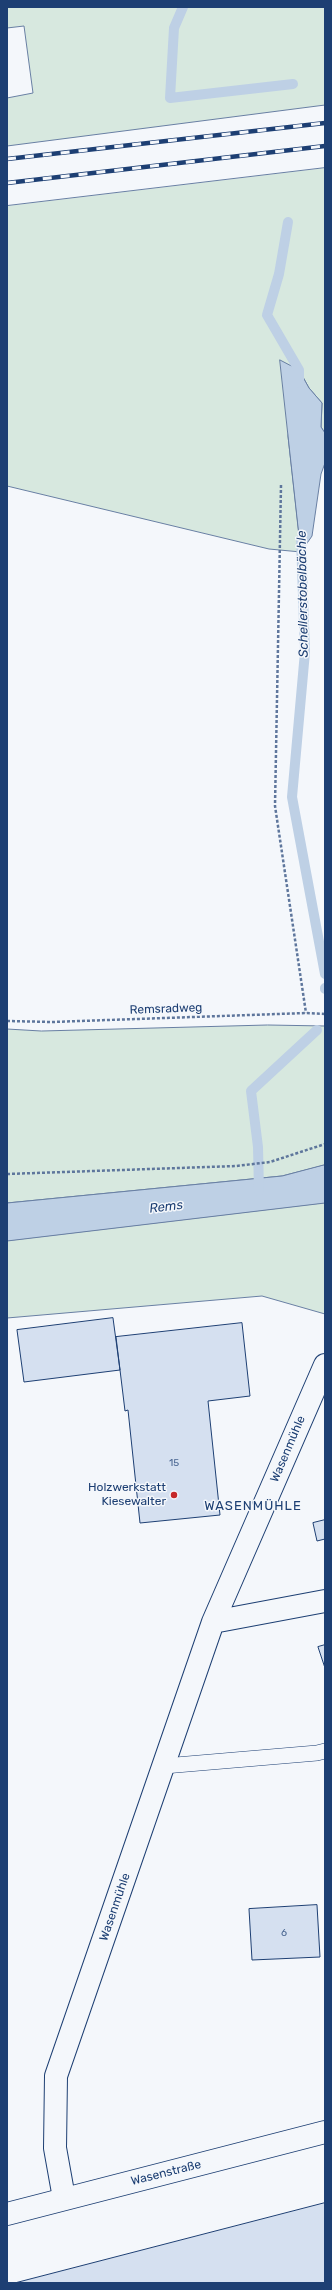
<!DOCTYPE html>
<meta charset="utf-8">
<style>
body{margin:0}
#map{position:relative;width:332px;height:2290px;overflow:hidden;background:#f4f7fb;font-family:Rubik,sans-serif}
canvas{display:block}
.frame{position:absolute;inset:0;border:8px solid #1d3f73;pointer-events:none}
</style>
<div id="map">
<canvas width="332" height="2290"></canvas>
<div class="frame"></div>
</div>
<script>
const ctx = document.querySelector('canvas').getContext('2d');
ctx.lineJoin = 'round';
function paint(path, color) { ctx.fillStyle = color; ctx.fill(path, 'evenodd'); }
function stroke(path, color, width, dash) { ctx.strokeStyle = color; ctx.lineWidth = width; ctx.lineCap = dash ? 'butt' : 'round'; ctx.setLineDash(dash || []); ctx.stroke(path); }
function drawText(font, color, halo, rows, align = 'center') {
  ctx.font = font + ' Rubik,sans-serif'; ctx.lineWidth = 3; ctx.setLineDash([]); ctx.textBaseline = 'middle'; ctx.strokeStyle = halo; ctx.fillStyle = color; for (const [text, x, y, turn = 0] of rows) {
    ctx.save(); ctx.translate(x, y); ctx.rotate((+turn || 0) * Math.PI / 180); ctx.textAlign = isNaN(turn) ? turn : align; if (halo) ctx.strokeText(text, 0, 0); ctx.fillText(text, 0, 0); ctx.restore();
  }
}
const green = new Path2D(`
 M7,7H325V105L7,146V98L33,93L24,26L7,28Z
 M325,168V433L321,427L322,403L309,388L299,370L288,436L301,552L269,549L7,486V206Z
 M268,1025L325,1026V1165L282,1176L7,1203V1029L41,1031Z
 M325,1203V1314L262,1296L7,1318V1241Z`);
paint(green, '#d7e8df');
stroke(green, '#687fa3', 1);
const water = new Path2D(`
 M280,360L299,370L309,388L322,403L321,427L325,433V463L321,474L312,536L301,552Z
 M325,1165V1203L7,1241V1203L282,1176Z`);
paint(water, '#bed0e5');
stroke(water, '#687fa3', 1);
stroke(new Path2D(`
 M183,7L174,28L170,98L293,84
 M288,222L279,274L267,315L299,370V383
 M301,539L305,652L292,797L325,974
 M325,989V988
 M259,1191L258,1147L251,1091L317,1030`), '#bed0e5', 10);
const building = new Path2D(`
 M113,1318L120,1370L24,1382L17,1330Z
 M242,1323L250,1396L208,1401L220,1515L140,1523L128,1410L125,1411L116,1337Z
 M325,1520V1539L317,1541L313,1523Z
 M325,1645V1668L318,1647Z
 M317,1905L320,1957L252,1960L249,1909Z
 M325,2203V2283H15Z`);
paint(building, '#d5e0f0');
stroke(building, '#1d3f73', 1);
const service = new Path2D(`
 M164,1766L317,1753L325,1751`);
const minor = new Path2D(`
 M213,1622L325,1601
 M64,2198L55,2148L56,2076L213,1622L325,1365`);
const tertiary = new Path2D(`
 M7,2214L325,2132`);
stroke(service, '#1d3f73', 16);
stroke(minor, '#1d3f73', 24);
stroke(tertiary, '#1d3f73', 24);
stroke(new Path2D(`
 M281,485L275,806L306,1013
 M7,1021L52,1022L306,1013L325,1014
 M7,1174L236,1166L270,1162L325,1144`), '#5e769c', 2.5, [3, 2]);
stroke(service, '#f4f7fb', 15);
stroke(minor, '#f4f7fb', 22);
stroke(tertiary, '#f4f7fb', 22);
const rail = new Path2D(`
 M7,159L325,123
 M7,183L325,146`);
stroke(rail, '#1d3f73', 4.5);
stroke(rail, '#f4f7fb', 3, [9]);
for (const [x, y, r, color] of [
 [174,1495,4,"#c62828"]
]) { const dot = new Path2D(); dot.arc(x, y, r, 0, 2 * Math.PI); ctx.fillStyle = color; ctx.fill(dot); stroke(dot, '#f4f7fb', 1.5); }
drawText('10px', '#4b6792', null, [
 ["15",174,1463],
 ["6",284,1933]
]);
drawText('12px', '#1d3f73', '#f4f7fb', [
 ["Remsradweg",166,1009,-2],
 ["Wasenmühle",288,1449,-67],
 ["Wasenmühle",115,1907,-71],
 ["Wasenstraße",166,2173,-14]
]);
drawText('12px', '#1d3f73', '#f4f7fb', [
 ["Holzwerkstatt",166,1488],
 ["Kiesewalter",166,1502]
], 'right');
drawText('italic 13px', '#1d3f73', '#f4f7fb', [
 ["Schellerstobelbächle",303,594,-91],
 ["Rems",166,1207,-7]
]);
ctx.letterSpacing = '1px';
drawText('13px', '#1d3f73', '#f4f7fb', [
 ["WASENMÜHLE",253,1506]
]);
ctx.letterSpacing = '0px';
</script>
